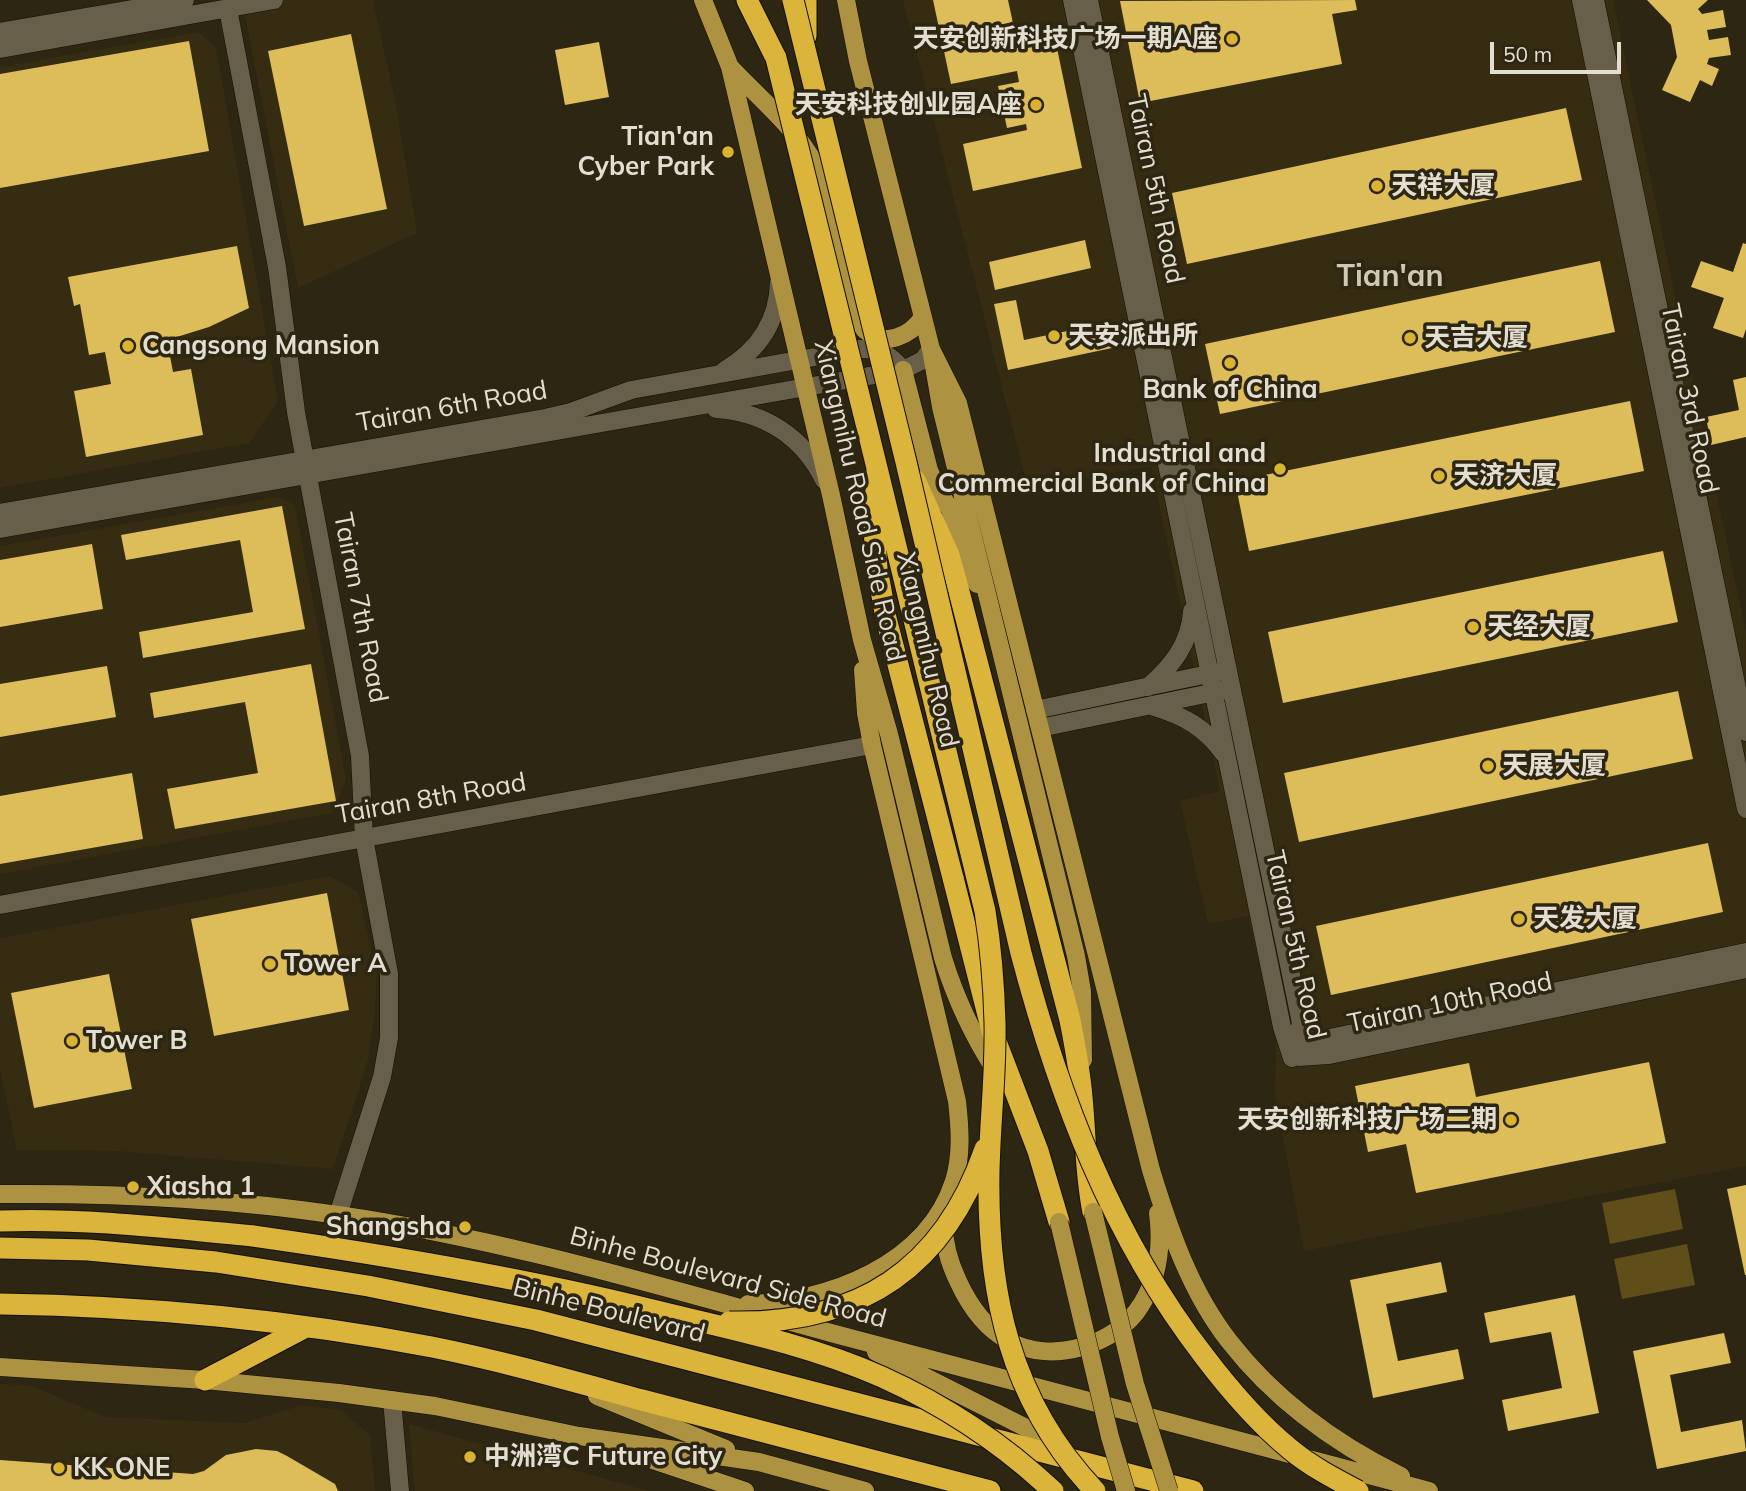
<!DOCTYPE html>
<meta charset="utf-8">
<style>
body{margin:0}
#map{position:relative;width:1746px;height:1491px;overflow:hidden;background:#2d2612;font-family:Mulish,sans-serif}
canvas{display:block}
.scale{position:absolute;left:1490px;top:42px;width:131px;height:32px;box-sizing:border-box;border:4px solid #e3ded2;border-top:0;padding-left:9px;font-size:21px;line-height:24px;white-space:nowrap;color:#e3ded2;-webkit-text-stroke:5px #2d2612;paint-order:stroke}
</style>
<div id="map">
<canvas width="1746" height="1491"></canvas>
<div class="scale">50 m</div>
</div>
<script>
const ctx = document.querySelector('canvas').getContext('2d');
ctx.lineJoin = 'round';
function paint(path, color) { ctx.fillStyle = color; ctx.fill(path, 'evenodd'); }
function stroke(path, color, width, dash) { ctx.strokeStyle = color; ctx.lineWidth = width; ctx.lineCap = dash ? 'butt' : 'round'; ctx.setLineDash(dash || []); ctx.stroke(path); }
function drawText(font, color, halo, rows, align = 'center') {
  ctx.font = font + ' Mulish,"Noto Sans SC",sans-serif'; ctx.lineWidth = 7; ctx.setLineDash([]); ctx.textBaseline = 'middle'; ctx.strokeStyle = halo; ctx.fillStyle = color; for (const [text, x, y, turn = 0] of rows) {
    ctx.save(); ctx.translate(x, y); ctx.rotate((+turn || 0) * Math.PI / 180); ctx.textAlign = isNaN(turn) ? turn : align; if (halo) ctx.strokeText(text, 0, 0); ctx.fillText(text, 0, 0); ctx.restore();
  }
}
paint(new Path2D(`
 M242,0H373L396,105L417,233L298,288Z
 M903,0H1613L1746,633V1166L1304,1251L1275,1095L1276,1041L1248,916L1208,924L1180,801L1220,791L1151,466L1028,489Z
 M198,32L216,47L278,401L249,443L0,488V67Z
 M278,497L295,505L346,779L332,813L0,874V546Z
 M330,876L358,892L377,973L375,1012L368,1060L333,1169L116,1151L17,1150L0,1069V938Z
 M0,1384L29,1385L106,1417L245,1423L302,1405L341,1410L370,1435L375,1491H0Z
 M409,1424L649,1491H415Z`), '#362c11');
paint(new Path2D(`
 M1675,1189L1683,1229L1610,1244L1602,1203Z
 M1687,1244L1695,1285L1622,1299L1614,1259Z`), '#5f4e1a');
paint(new Path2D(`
 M933,0H1008L1016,37L1053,29L1082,168L973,191L963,144L1027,130L1026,124L1007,128L998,86L1019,82L1017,71L951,84Z
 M1355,0L1357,10L1332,14L1342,64L1140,103L1120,1Z
 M1647,0H1708L1698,9L1702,14L1723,10L1726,27L1707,30L1709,40L1728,37L1731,55L1709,58L1707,64L1719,69L1712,86L1700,80L1690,102L1662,90L1677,57L1671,25Z
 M351,34L387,209L304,226L268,51Z
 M189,41L209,151L0,188V74Z
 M599,42L609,97L565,105L555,50Z
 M1566,108L1582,180L1187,264L1172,193Z
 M1085,240L1091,268L995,290L989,262Z
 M1743,243L1746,244V329L1743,338L1713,328L1724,298L1691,287L1701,261L1733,272Z
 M237,246L249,308L209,327L167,340L173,372L191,369L203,435L86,457L74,391L111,384L105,352L89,355L80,304L74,306L68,277Z
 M1600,261L1615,332L1220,414L1205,344Z
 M1016,300L1024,340L1106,323L1112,348L1008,370L994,304Z
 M1746,377V437L1711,445L1706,417L1739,410L1733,380Z
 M1630,401L1644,471L1249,551L1235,481Z
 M282,506L305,629L143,658L139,632L253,612L240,540L126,560L121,535Z
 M92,544L103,609L0,627V560Z
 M1663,551L1678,622L1283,703L1268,632Z
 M311,664L336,801L175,829L167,789L258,773L245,702L154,718L150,693Z
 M107,666L116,717L0,737V684Z
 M1678,691L1693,759L1299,842L1284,773Z
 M132,773L143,839L0,864V796Z
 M1708,843L1723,912L1331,995L1316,926Z
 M327,893L349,1010L214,1036L191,919Z
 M109,974L132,1089L34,1108L11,993Z
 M1649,1062L1666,1143L1416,1193L1406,1144L1368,1152L1355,1086L1469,1063L1476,1097Z
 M1746,1185V1275H1745L1727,1189Z
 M1441,1262L1447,1292L1386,1304L1398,1361L1458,1349L1464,1379L1373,1398L1350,1280Z
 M1575,1295L1599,1413L1508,1431L1502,1400L1562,1388L1551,1332L1490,1343L1484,1313Z
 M1724,1333L1731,1363L1670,1375L1681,1432L1742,1420L1746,1451L1657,1469L1633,1351Z
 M256,1449L277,1451L287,1456L335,1484L338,1491H0V1460L193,1474L204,1471L226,1455Z`), '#ddbc5a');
const minor = new Path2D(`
 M1072,0L1282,1027L1292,1058
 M1089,0L1301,1023L1292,1058
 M1581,0L1746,809
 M1595,0L1746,732
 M228,9L277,267L296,412L360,756L364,838L389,974V1038L382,1077L338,1215
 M0,32L185,0
 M0,49L274,0
 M725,370C759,350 778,322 779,282
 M716,409C765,412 803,437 824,480
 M0,513L545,418L571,412L631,390L859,349C879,348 891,355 903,370
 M0,529L903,370L923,360L931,349
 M1148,687C1172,666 1190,644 1192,611
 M1154,707C1184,716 1206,728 1224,754
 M1035,710L1218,672
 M1040,728L1225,690
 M0,905L872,745
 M1299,1057L1329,1055L1746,969
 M1292,1058L1325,1039L1746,952
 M392,1400L400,1491`);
const major = new Path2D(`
 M703,0L730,67L831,495L862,640L889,734L943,958C956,1000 973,1036 997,1073
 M846,0L858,61L931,349L941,407L1076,956L1082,991L1083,1060
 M730,67C757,96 796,128 814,163C830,194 849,317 865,330C885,348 910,336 923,317
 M931,349L958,403L1151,1170C1169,1229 1190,1291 1229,1341C1274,1399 1334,1443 1401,1476
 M903,370L929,470L937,489L950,509L962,556L977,584
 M0,1194C113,1193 226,1198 338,1215C505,1239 668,1289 831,1333C1031,1386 1230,1438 1429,1491
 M944,1220C943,1241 949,1262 958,1281C969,1305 986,1329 1009,1341C1051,1365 1117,1345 1141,1305C1159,1277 1162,1244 1158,1213
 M748,1304C828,1302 927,1265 954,1181C962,1155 960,1128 957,1101L872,745L866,713L863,670
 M876,1352L1060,1445
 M0,1367L205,1380L339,1393L435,1406L579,1436L759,1462L865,1491
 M597,1396L726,1449
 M626,1451L745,1491`);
const highway = new Path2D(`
 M747,0L776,58
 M806,0V36
 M915,480L949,555L956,580L1070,1020C1075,1046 1080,1071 1082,1097C1086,1137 1085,1173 1093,1212
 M953,878L992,1031L1038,1151L1059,1222
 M0,1221C85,1218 168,1228 253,1236
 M0,1248L88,1250L216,1262L368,1286L536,1320L1193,1491
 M0,1304C144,1306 290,1320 432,1347C502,1361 572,1381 642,1400C758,1430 874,1461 990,1491
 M205,1380L304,1328`);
stroke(minor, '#150f00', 19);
stroke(major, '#150f00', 19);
stroke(highway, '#150f00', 23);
stroke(minor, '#675f4a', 18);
stroke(major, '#ac9241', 18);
stroke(highway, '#dab43b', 21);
const majorBridge = new Path2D(`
 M1093,1212L1135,1384L1169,1491
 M1059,1222L1110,1437L1126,1491`);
const highwayBridge = new Path2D(`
 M793,0L906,462L1021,953C1059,1097 1112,1237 1204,1356C1229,1389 1257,1422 1290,1449C1310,1466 1335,1479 1358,1491
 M776,58L877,468L874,530L877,568L886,618L953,878
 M877,468L985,911C991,948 994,985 995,1023C996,1072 990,1122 989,1172C987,1292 1009,1400 1095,1491
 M253,1236C386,1255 518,1277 648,1309C726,1328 808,1344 882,1377C944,1405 1003,1444 1053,1491
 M729,1322C857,1325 943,1271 985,1149`);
stroke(majorBridge, '#150f00', 19, []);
stroke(highwayBridge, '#150f00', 23, []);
stroke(majorBridge, '#ac9241', 18);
stroke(highwayBridge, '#dab43b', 21);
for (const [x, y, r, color] of [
 [1232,39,7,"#dab333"],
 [1036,105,7,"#dab333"],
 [728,152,7,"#dab333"],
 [1377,186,7,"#dab333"],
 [1054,336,7,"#dab333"],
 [1410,338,7,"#dab333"],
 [128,346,7,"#dab333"],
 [1230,363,7,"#dab333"],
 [1280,469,7,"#dab333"],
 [1439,476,7,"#dab333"],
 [1473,627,7,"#dab333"],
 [1488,766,7,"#dab333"],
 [1519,919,7,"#dab333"],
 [270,964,7,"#dab333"],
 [72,1041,7,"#dab333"],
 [1511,1120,7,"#dab333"],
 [133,1187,7,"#dab333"],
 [465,1227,7,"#dab333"],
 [470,1457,7,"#dab333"],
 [59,1468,7,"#dab333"]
]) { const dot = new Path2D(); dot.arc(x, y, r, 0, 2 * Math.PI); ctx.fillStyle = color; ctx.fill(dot); stroke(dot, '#2d2612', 2.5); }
drawText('bold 26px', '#e3ded2', '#2d2612', [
 ["天安创新科技广场一期A座",1218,39,"right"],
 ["天安科技创业园A座",1022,105,"right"],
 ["Tian'an",714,137,"right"],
 ["Cyber Park",714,167,"right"],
 ["天祥大厦",1391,186],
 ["天安派出所",1068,336],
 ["天吉大厦",1424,338],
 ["Cangsong Mansion",142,346],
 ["Bank of China",1230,390,"center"],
 ["Industrial and",1266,454,"right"],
 ["Commercial Bank of China",1266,484,"right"],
 ["天济大厦",1453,476],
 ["天经大厦",1487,627],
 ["天展大厦",1502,766],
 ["天发大厦",1533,919],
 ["Tower A",284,964],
 ["Tower B",86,1041],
 ["天安创新科技广场二期",1497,1120,"right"],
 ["Xiasha 1",147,1187],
 ["Shangsha",451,1227,"right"],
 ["中洲湾C Future City",484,1457],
 ["KK ONE",73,1468]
], 'left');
drawText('26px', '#e3ded2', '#2d2612', [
 ["Tairan 5th Road",1155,189,78],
 ["Tairan 3rd Road",1689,399,78],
 ["Tairan 6th Road",452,407,-10],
 ["Xiangmihu Road Side Road",859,501,77],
 ["Tairan 7th Road",360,608,79],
 ["Xiangmihu Road",927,650,77],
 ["Tairan 8th Road",431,799,-10],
 ["Tairan 5th Road",1295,945,77],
 ["Tairan 10th Road",1450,1003,-12],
 ["Binhe Boulevard Side Road",728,1278,15],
 ["Binhe Boulevard",609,1311,14]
]);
drawText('bold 30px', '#d1c8b0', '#2d2612', [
 ["Tian'an",1390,277]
]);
</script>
